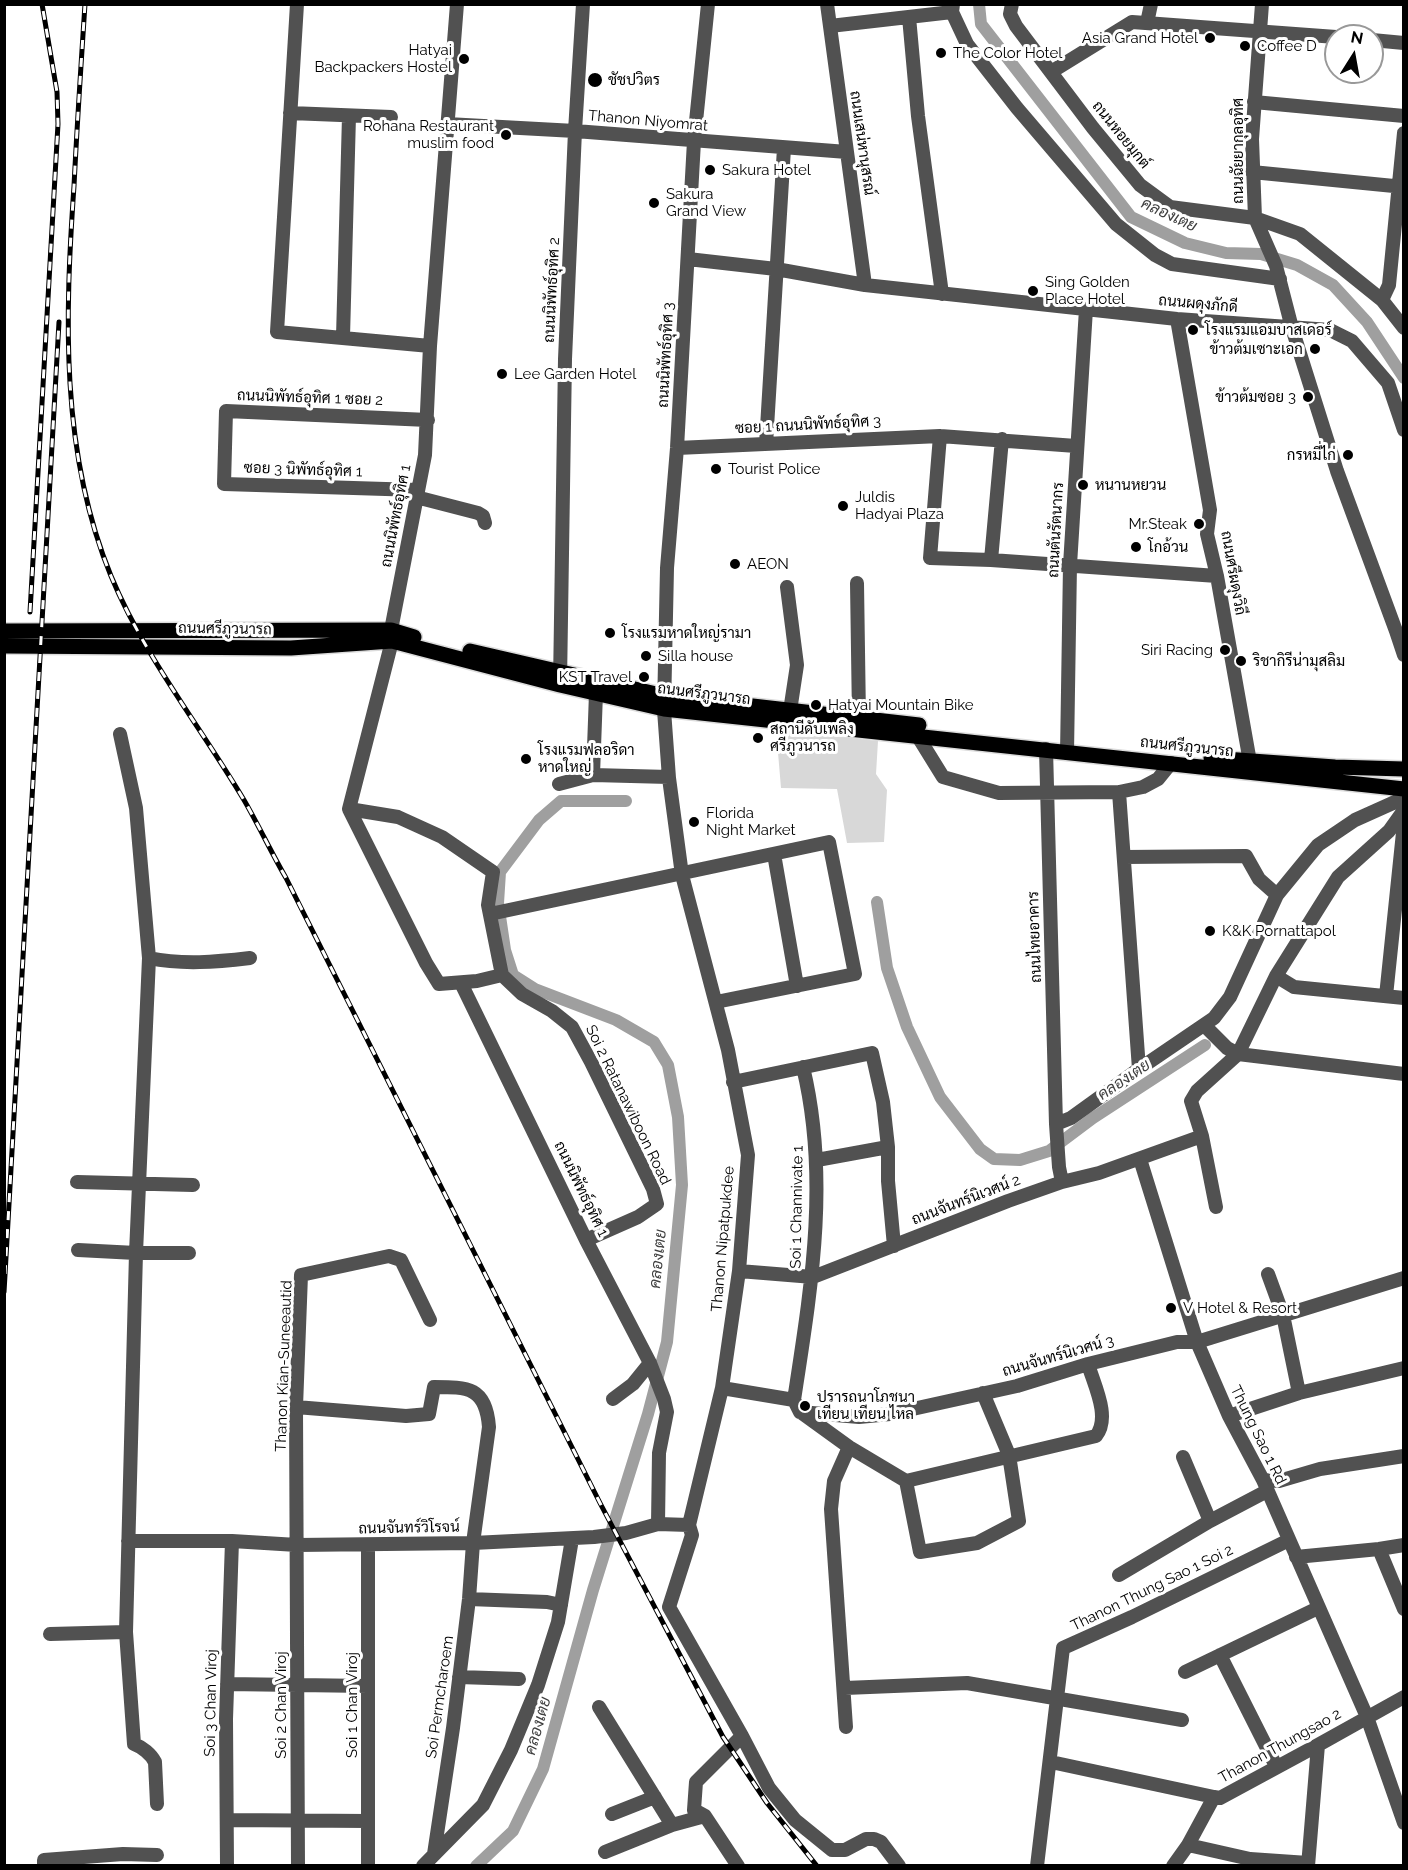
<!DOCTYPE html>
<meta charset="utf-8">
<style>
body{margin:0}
#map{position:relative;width:1408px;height:1870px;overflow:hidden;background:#fff;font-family:Raleway,sans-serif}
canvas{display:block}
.frame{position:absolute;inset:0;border:6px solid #000;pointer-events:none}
.north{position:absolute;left:1324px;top:24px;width:60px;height:60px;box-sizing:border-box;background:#fff;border:2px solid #999;border-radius:50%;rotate:11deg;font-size:16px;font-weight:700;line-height:24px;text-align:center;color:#000}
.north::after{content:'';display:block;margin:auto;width:21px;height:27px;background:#000;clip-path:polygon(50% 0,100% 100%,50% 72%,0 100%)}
</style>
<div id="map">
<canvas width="1408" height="1870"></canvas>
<div class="frame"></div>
<div class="north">N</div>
</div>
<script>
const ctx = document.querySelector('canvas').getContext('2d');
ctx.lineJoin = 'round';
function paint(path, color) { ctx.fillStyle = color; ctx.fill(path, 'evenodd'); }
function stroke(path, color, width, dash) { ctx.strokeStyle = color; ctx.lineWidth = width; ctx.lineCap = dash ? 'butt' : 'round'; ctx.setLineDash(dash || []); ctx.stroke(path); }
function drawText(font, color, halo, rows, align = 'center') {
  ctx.font = font + ' Raleway,Sarabun,sans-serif'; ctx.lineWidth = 6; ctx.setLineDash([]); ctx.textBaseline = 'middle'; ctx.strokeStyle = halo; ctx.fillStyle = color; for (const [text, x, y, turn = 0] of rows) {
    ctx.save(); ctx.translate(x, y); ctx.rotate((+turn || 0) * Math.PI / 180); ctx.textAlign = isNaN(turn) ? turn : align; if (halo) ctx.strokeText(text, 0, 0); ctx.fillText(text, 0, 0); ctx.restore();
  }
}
paint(new Path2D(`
 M776,729L878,741L876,774L887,790L884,842L847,843L837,789L781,788Z`), '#d8d8d8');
stroke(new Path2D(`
 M979,4L981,24L1131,217L1185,243L1226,253L1261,254L1297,265L1333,285L1367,322L1404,378
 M877,902L887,968L907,1027L940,1097L980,1149L994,1159L1020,1160L1049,1151L1093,1118L1205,1045
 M476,1866L513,1831L543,1769L593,1590L648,1414L667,1342L682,1185L678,1117L668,1065L654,1042L616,1020L535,989L513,975L505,950L498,903L500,872L539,820L561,801H626`), '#9f9f9f', 12);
const major = new Path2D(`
 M4,631L391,630L414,637
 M4,646L291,648L392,641L560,685L664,709L1404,789
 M470,651L665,696L919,725
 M1211,758L1335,767L1404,769`);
stroke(major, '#dbdbdb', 18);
stroke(new Path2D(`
 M297,4L277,332L430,346
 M457,4L430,346L425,455L391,630L392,641L349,809L426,963L439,984L477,981L502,975
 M708,4L694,141L677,448L667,568L664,710L669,778L682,875L728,1050L748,1155L739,1271L722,1388L689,1525L692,1535L669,1607L742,1736L696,1782L694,1810L705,1816L738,1866
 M827,4L865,285
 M953,4L952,12L967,44L1017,108L1116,224L1155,255L1172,264L1280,279
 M1012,4L1010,14L1016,26L1093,128L1140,185L1170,207L1255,218L1300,234L1382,300L1404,328
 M1262,4L1252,139L1255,218L1276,266L1292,328L1337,471L1396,631L1404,655
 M909,17L918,116L942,294
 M1147,23L1151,4
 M830,26L952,12
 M1372,40L1404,43
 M1051,72L1132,22L1336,37
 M1254,102L1404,116
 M290,113L391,117
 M447,124L575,131L847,152
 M1252,172L1404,187
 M688,259L776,269L865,285L1177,319L1330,330L1352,341L1388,383L1404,430
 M1382,300L1389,285L1404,133
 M1177,319L1210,510L1207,534L1217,576L1250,762
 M343,337L349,116
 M940,436L930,558L991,560L1217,576
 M766,444L784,148
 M677,448L940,436L1076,446
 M418,490L224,484L226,411L428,420
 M416,497L478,513L483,516L485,523
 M991,560L1002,439
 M857,583L859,718
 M787,587L797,665L790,711
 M560,683L565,359L575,131L583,4
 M120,734L136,808L149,958L136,1253L126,1632L134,1744C142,1747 151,1754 155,1762L157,1804
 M917,735L943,777L999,793L1119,792L1143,787L1158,779L1171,763
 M1046,749L1056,1124L1059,1167L1062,1182
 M1067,753L1070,565L1086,309
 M593,775L596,693
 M559,784L593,775L669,777
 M1119,792L1139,1069
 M349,809L398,817L442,837L493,872L488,905L502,975
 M774,854L797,986
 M1124,857L1246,856L1259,879L1277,895
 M490,914L829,842L855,974L716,1002
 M149,958C183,965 216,962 250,958
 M502,975L522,994L552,1011L572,1027L591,1062L653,1189L657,1204L638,1217L586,1240
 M1276,976L1294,987L1404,998
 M461,983L586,1240L650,1363L664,1399L667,1412L659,1453L658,1524
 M1386,996L1404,823
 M1205,1026L1227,1048L1238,1054L1404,1074
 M733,1082L872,1053L883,1102L888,1147V1181L894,1246
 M1056,1124L1071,1118L1139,1069L1214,1018L1230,997L1277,895L1318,845L1355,820L1404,798
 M1140,1159L1197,1342L1229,1416L1263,1480L1367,1717L1404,1823
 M817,1160L888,1147
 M77,1182L193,1185
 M1216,1207L1202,1136L1191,1101L1197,1091L1238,1054L1276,976L1338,877L1389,831L1404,810
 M78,1250L136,1253H189
 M739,1271L813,1277L1008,1201L1062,1182L1099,1173L1202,1136
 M1268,1274L1283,1315L1299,1393
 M722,1388L794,1400L800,1412L859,1417L890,1414L1017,1386L1088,1364L1177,1342H1197L1404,1278
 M613,1399L633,1384L650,1363
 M794,1400C811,1289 830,1179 803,1067
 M296,1407L406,1416L429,1414L434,1387C468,1387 486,1387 489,1427L473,1543L469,1599L453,1728L434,1854
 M802,1413L849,1447L906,1481L1096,1436C1111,1417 1094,1385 1088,1364
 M1229,1416L1299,1393L1404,1368
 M1183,1457L1210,1521
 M1263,1480L1279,1481L1320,1469L1404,1456
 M906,1481L920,1552L977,1543L1019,1521L1009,1455L983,1393
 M128,1541H232L297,1545L473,1543L594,1537L626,1533L658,1524L689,1525
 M1379,1549L1404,1609
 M1296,1557L1379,1549L1404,1545
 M1119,1575L1210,1521L1267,1491
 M469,1599L547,1602L561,1605
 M50,1634L126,1632
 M1220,1655L1276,1766
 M1185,1672L1318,1608
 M459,1677L519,1679
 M227,1684L368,1686
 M845,1688L967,1683L1182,1720
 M599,1707L672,1825
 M846,1727L831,1509L834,1481L849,1447
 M742,1736L769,1788L795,1820L832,1850H845L866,1839H874L881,1842L899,1866
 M1051,1762L1214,1797
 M612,1814L655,1797
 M227,1820L368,1821
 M1188,1845L1250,1859L1308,1863
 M605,1852L672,1825L705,1816
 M44,1866V1860L123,1854L157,1855
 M227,1866L226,1719L232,1541
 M298,1866L296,1407L301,1275L389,1256L401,1260L430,1320
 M368,1866V1545
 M423,1866L483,1805L511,1750L538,1685L558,1622L572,1539
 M1037,1866L1063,1648L1132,1617L1289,1540
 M1173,1866L1188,1845L1214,1797L1220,1798L1318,1745L1404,1697
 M1308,1866L1318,1745`), '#515151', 14);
stroke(major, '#000', 15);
const rail = new Path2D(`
 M85,4C81,65 77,125 74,186C65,316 60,452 111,576C144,656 200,726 244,800C259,826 271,852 286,878L600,1503L723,1737L767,1803L817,1866
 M30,612L58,124L57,92L42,4
 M4,1292L59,322`);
stroke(rail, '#000', 5);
stroke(rail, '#fff', 3, [9]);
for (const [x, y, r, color] of [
 [1210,38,6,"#000"],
 [1245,46,6,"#000"],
 [941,53,6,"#000"],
 [464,59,6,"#000"],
 [595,80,8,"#000"],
 [506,135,6,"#000"],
 [710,170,6,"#000"],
 [654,203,6,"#000"],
 [1033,291,6,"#000"],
 [1193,330,6,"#000"],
 [1315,349,6,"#000"],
 [502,374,6,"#000"],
 [1308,397,6,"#000"],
 [1348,455,6,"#000"],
 [716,469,6,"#000"],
 [1083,485,6,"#000"],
 [843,506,6,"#000"],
 [1199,524,6,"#000"],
 [1136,547,6,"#000"],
 [735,564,6,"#000"],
 [610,633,6,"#000"],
 [1225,650,6,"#000"],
 [646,656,6,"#000"],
 [1241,661,6,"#000"],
 [644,677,6,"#000"],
 [816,705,6,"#000"],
 [758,738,6,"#000"],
 [526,759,6,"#000"],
 [694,822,6,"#000"],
 [1210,931,6,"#000"],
 [1171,1308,6,"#000"],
 [805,1406,6,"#000"]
]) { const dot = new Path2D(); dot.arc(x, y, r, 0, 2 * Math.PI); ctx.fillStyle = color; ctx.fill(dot); stroke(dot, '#fff', 2); }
drawText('15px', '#000', '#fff', [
 ["Asia Grand Hotel",1198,38,"right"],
 ["Coffee D",1257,46],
 ["Hatyai",452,50,"right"],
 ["Backpackers Hostel",452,67,"right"],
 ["The Color Hotel",953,53],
 ["ชัชปวิตร",608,80],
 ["Rohana Restaurant",494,126,"right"],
 ["muslim food",494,143,"right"],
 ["Sakura Hotel",722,170],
 ["Sakura",666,194],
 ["Grand View",666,211],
 ["Sing Golden",1045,282],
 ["Place Hotel",1045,299],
 ["โรงแรมแอมบาสเดอร์",1205,330],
 ["ข้าวต้มเซาะเอก",1303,349,"right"],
 ["Lee Garden Hotel",514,374],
 ["ข้าวต้มซอย 3",1296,397,"right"],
 ["กรหมี่ไก่",1336,455,"right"],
 ["Tourist Police",728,469],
 ["หนานหยวน",1095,485],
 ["Juldis",855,497],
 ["Hadyai Plaza",855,514],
 ["Mr.Steak",1187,524,"right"],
 ["โกอ้วน",1148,547],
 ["AEON",747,564],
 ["โรงแรมหาดใหญ่รามา",622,633],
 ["Siri Racing",1213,650,"right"],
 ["Silla house",658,656],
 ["ริชากิรีน่ามุสลิม",1253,661],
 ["KST Travel",632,677,"right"],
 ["Hatyai Mountain Bike",828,705],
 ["สถานีดับเพลิง",770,729],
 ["ศรีภูวนารถ",770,746],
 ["โรงแรมฟลอริดา",538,750],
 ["หาดใหญ่",538,767],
 ["Florida",706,813],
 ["Night Market",706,830],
 ["K&K Pornattapol",1222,931],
 ["V Hotel & Resort",1183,1308],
 ["ปรารถนาโภชนา",817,1397],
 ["เทียน เทียน ไหล",817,1414]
], 'left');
drawText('15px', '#000', '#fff', [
 ["Thanon Niyomrat",648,121,5],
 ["ถนนหอยมุกต์",1121,135,51],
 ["ถนนเสน่หานุสรณ์",862,143,82],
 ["ถนนฉัยยากุลอุทิศ",1238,151,-90],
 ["ถนนนิพัทธ์อุทิศ 2",552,290,-87],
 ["ถนนผดุงภักดี",1198,304,5],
 ["ถนนนิพัทธ์อุทิศ 3",666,355,-87],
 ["ถนนนิพัทธ์อุทิศ 1 ซอย 2",310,398,2],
 ["ซอย 1 ถนนนิพัทธ์อุทิศ 3",808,425,-3],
 ["ซอย 3 นิพัทธ์อุทิศ 1",303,470,2],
 ["ถนนนิพัทธ์อุทิศ 1",396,516,-79],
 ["ถนนตันรัตนากร",1056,530,-87],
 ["ถนนศรีผดุงวิถี",1233,573,80],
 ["ถนนศรีภูวนารถ",225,629,1],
 ["ถนนศรีภูวนารถ",704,694,7],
 ["ถนนศรีภูวนารถ",1187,747,6],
 ["ถนนไทยอาคาร",1035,937,-92],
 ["Soi 2 Ratanawiboon Road",628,1105,64],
 ["ถนนนิพัทธ์อุทิศ 1",581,1189,64],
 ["ถนนจันทร์นิเวศน์ 2",966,1200,-21],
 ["Soi 1 Channivate 1",797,1207,-89],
 ["Thanon Nipatpukdee",723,1239,-85],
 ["ถนนจันทร์นิเวศน์ 3",1058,1356,-16],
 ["Thanon Kian-Suneeautid",284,1366,-88],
 ["Thung Sao 1 Rd",1258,1435,64],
 ["ถนนจันทร์วิโรจน์",409,1528,-1],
 ["Thanon Thung Sao 1 Soi 2",1152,1588,-26],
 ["Soi Permcharoem",440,1697,-82],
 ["Soi 3 Chan Viroj",211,1703,-89],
 ["Soi 2 Chan Viroj",281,1705,-90],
 ["Soi 1 Chan Viroj",352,1705,-90],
 ["Thanon Thungsao 2",1280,1746,-29]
]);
drawText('italic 16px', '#404040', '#fff', [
 ["คลองเตย",1169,215,25],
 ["คลองเตย",1124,1080,-34],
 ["คลองเตย",658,1259,-84],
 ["คลองเตย",538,1726,-74]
]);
</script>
